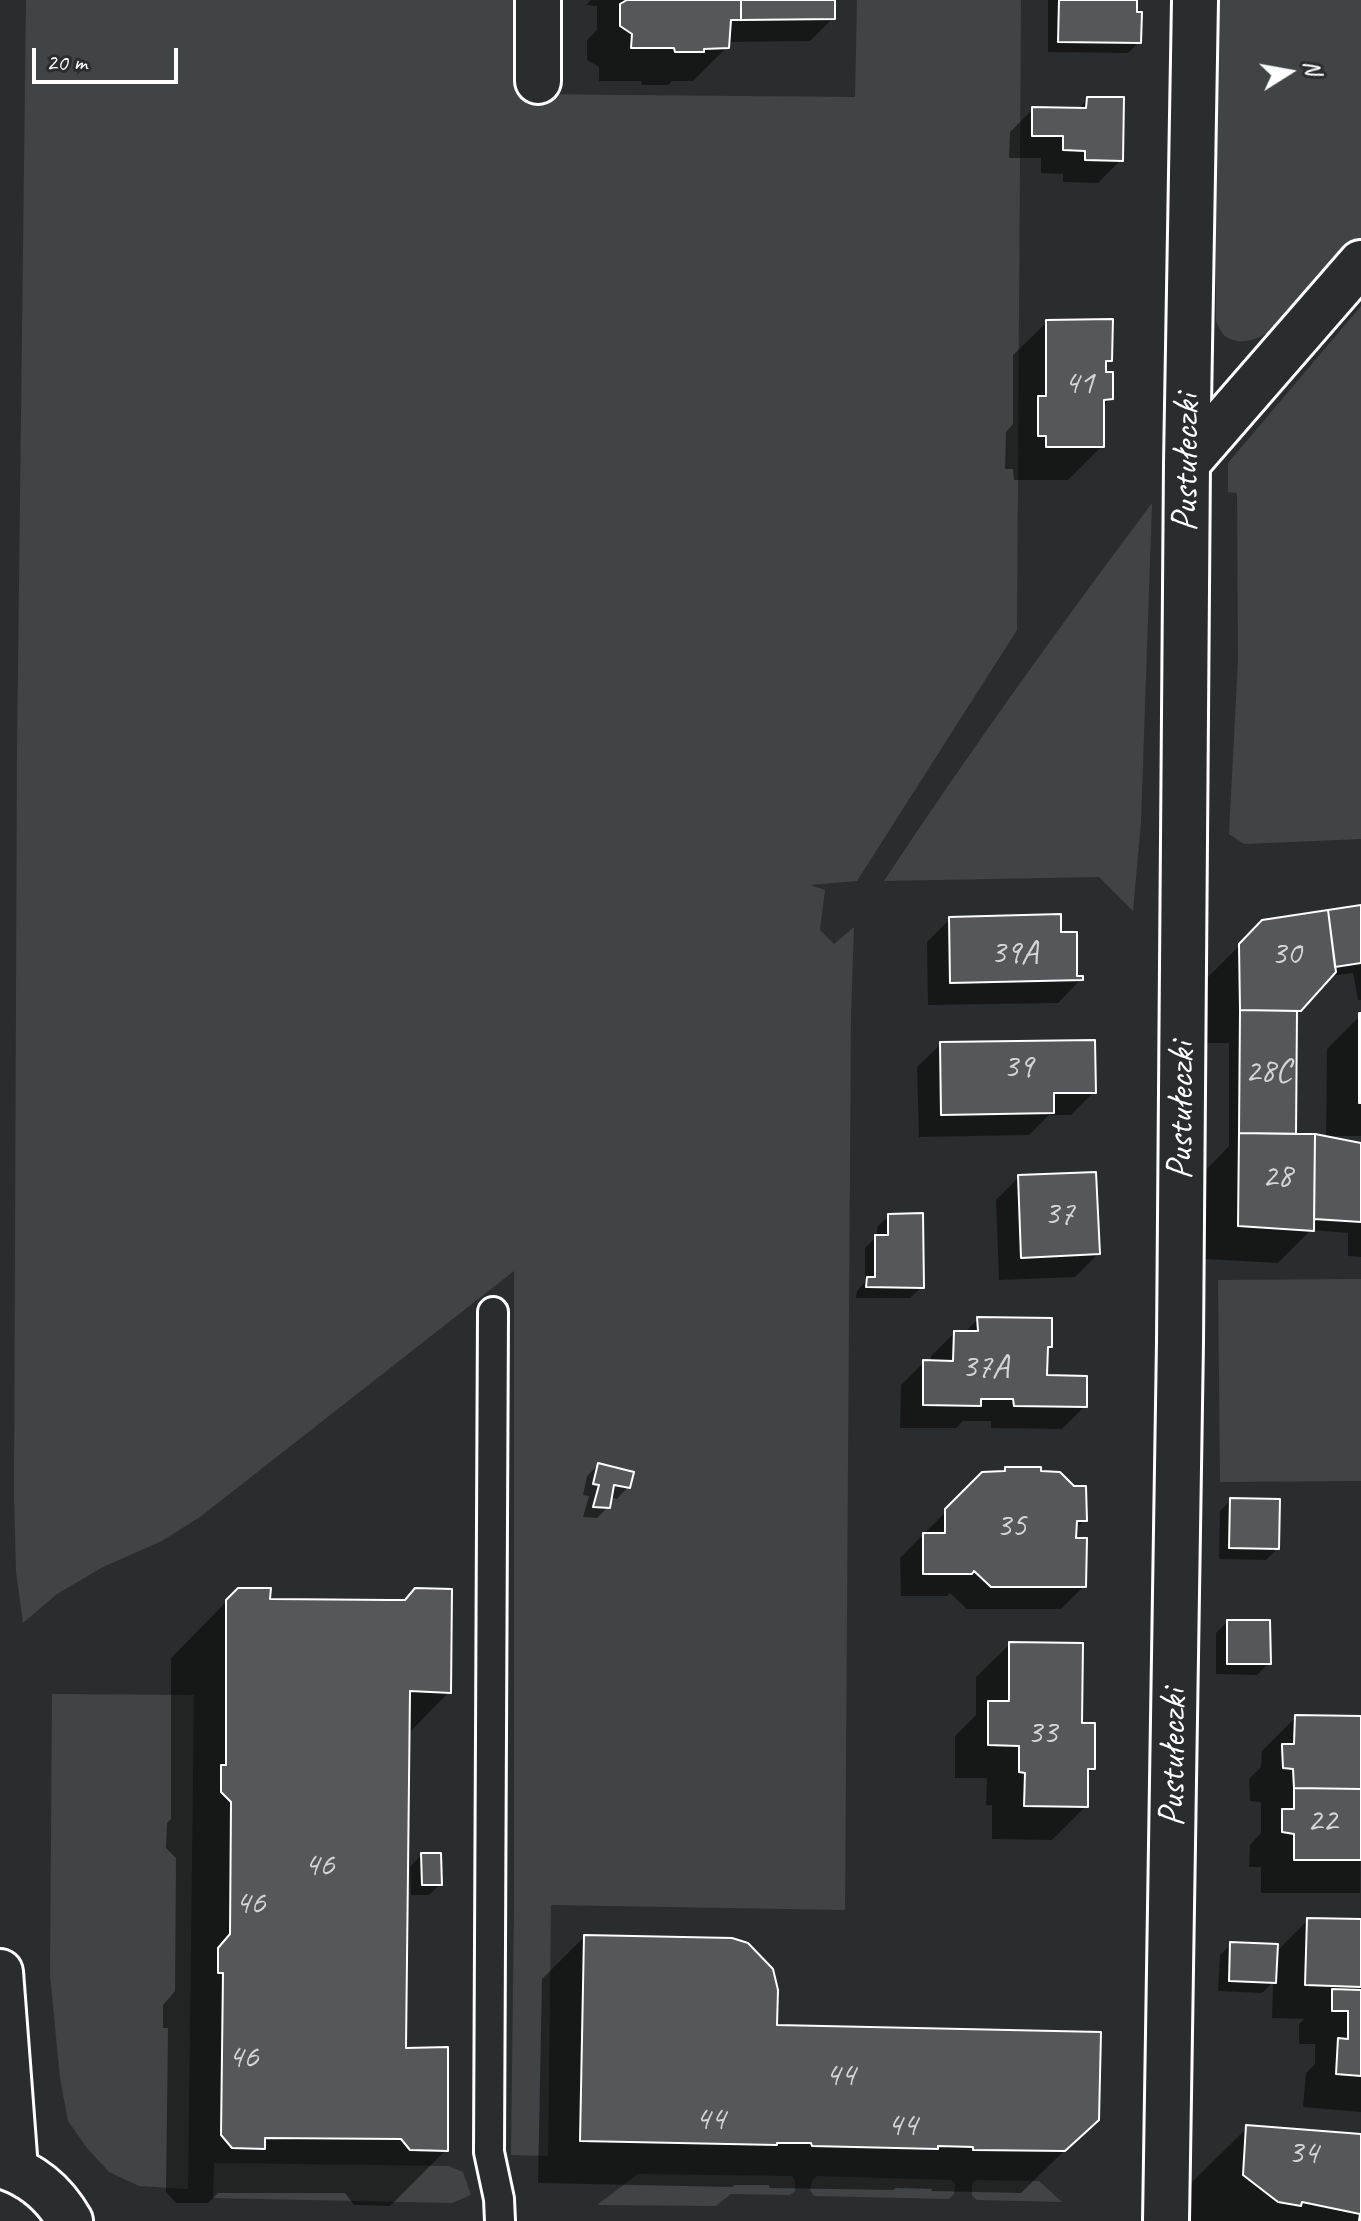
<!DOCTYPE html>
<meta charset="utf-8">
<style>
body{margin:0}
#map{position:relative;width:1361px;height:2221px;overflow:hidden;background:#2a2d2e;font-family:Caveat,sans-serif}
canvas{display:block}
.north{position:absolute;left:1249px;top:32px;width:80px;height:80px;-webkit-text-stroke:6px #2a2d2e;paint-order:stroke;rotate:79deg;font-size:22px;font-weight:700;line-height:32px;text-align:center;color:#fff}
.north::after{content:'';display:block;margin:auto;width:28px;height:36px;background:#fff;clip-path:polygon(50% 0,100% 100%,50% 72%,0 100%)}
.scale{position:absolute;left:32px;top:48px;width:146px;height:36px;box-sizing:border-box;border:4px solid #fff;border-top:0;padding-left:10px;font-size:24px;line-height:28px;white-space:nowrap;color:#fff;-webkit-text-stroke:6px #2a2d2e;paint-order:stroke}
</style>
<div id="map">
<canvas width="1361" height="2221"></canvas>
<div class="north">N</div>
<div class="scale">20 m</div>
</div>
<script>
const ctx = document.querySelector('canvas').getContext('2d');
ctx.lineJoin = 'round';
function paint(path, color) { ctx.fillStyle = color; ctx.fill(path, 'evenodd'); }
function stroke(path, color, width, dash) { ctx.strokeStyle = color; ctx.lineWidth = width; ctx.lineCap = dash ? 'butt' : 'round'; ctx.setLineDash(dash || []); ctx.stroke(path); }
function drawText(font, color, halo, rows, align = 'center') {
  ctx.font = font + ' Caveat,sans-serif'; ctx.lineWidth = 6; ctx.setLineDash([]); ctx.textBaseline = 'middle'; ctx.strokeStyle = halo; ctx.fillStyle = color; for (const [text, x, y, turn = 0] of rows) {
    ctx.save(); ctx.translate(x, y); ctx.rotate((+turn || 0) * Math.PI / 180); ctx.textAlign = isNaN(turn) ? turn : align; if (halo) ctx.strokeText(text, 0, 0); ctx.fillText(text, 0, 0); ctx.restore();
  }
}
paint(new Path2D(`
 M26,0H517V94L855,97L857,0H1021L1017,630L857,881L810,885L825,890L820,930L834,944L854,927L851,1014L845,1910L551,1905L548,2156L511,2155V2152L514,1905V1271L200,1517L162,1541L103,1567L57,1594L23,1623L16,1572L14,1495L17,749Z
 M1216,0H1361V241C1338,267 1265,365 1225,336C1221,333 1218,326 1216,321Z
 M1361,306V839L1244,844L1229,834L1238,660L1237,493L1228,492V463Z
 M1152,503L1141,822L1133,911L1099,877L884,881C969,752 1060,626 1152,503Z
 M1361,1279V1481L1220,1482L1218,1280Z
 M52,1694L194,1695L188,2189L139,2186L109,2172L87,2148L68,2121L60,2078L50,1975Z
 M214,2163L449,2166L463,2172L471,2195L452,2203L213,2198Z
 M638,2174L792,2176L795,2181V2191L790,2195L731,2194L716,2206L597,2205Z
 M817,2176L951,2180L955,2184L954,2194L949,2199L814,2196L810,2190L812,2181Z
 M975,2180L1039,2181L1062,2202L977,2200L972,2196V2185Z`), '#414445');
paint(new Path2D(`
 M591,0H833V18L810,41L727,42V47L693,81H672L669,85H642L641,81H599V67L587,60V40L597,30V6L586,5Z
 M1048,0H1135L1139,42L1128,53L1048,52Z
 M1088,99L1121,160L1098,183L1063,182V174L1041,173V158H1009L1010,132L1033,109L1077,110Z
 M1047,322L1110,360L1104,366L1111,398L1102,408V446L1068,480H1014L1013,469H1005L1006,432L1013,424V355Z
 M1361,907V1000H1358L1353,973L1329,976L1295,1014L1294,1136L1326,1138L1327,1049L1361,1015V1136H1326V1138L1361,1145V1257L1348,1256V1233L1311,1230L1278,1263L1205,1259L1207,1169L1229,1146V1043H1207L1206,979L1263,922Z
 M950,919L1059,934L1075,978L1081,979L1058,1003L928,1005L927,942Z
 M941,1044L1094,1092L1071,1115H1049L1029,1135L919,1137L917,1067Z
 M1019,1177L1098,1254L1075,1277L999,1280L996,1200Z
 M889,1216L922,1287L910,1298H856L857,1291L865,1282V1248L877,1236V1227Z
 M978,1319L1050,1346L1046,1350L1045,1377L1085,1406L1062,1429L991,1428V1421H963L956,1428H900L901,1385L924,1362H931V1356L954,1333H964Z
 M598,1465L628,1487L617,1499L610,1497L608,1507L597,1518L583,1517L589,1496L583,1495L587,1476Z
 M1006,1469L1085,1520L1074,1530L1084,1586L1061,1609H967L950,1593L947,1596H901L900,1558L983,1474L1002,1473Z
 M1231,1500L1277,1549L1266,1560L1219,1559L1220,1511Z
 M227,1601H268L449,1692L408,1734L404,2050L446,2150L390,2206L354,2205L345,2193H218L208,2203H176L166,2192L168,2028H163V2005L175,1991L176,1858L166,1848L167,1823L171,1819V1658Z
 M1227,1622L1269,1663L1257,1675L1216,1674V1633Z
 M1010,1644L1080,1725L1093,1769L1086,1776V1806L1052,1840L992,1839V1805H986L987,1778H955V1736L976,1715V1677Z
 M1296,1717L1361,1718L1360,1893H1261V1867H1249L1250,1845L1261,1833V1802L1250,1801L1249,1779L1261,1767L1262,1751Z
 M421,1855L440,1884L429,1895H411L410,1867Z
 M1308,1920L1361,1921V2112L1303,2107L1306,2073L1315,2064V2044H1299V2024L1304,2019L1272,2018L1273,1982L1262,1993L1218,1991L1220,1955L1231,1944L1275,1953Z
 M584,1937L775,2027L1097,2119L1021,2193L931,2191L932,2189L896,2188L893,2190L770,2188L769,2185H735L732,2187L538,2183L542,1979Z
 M1247,2128L1361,2136V2221H1188L1191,2183Z`), '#0007');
const building = new Path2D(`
 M627,0H741V20H731L729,48L704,49V52H675L674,48H631L632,34L620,26V4Z
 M741,0H835V19L741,20Z
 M1059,0H1137V12H1142L1141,43L1058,42Z
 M1087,97H1124L1123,161L1085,160V151L1063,150V136H1032V107L1086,108Z
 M1113,319L1112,361H1106V372H1113V399L1104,400V447H1046V436H1038V396H1046V320Z
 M1361,905V963L1335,967L1328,910Z
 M1328,910L1336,972L1301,1011L1240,1010L1239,944L1262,920Z
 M1061,914V932H1077V976H1083V980L950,983L949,917Z
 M1240,1010L1297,1011L1296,1134L1239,1133Z
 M1359,1013H1361V1103H1359Z
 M1095,1040L1096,1093H1054V1113L941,1115L940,1042Z
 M1239,1133L1315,1134L1314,1231L1238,1226Z
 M1315,1134L1361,1143V1222L1314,1219Z
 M1096,1172L1100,1254L1021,1258L1018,1175Z
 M923,1213L924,1288L866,1287L867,1277H875V1235H888V1214Z
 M977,1317L1052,1318V1347H1048L1047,1375L1087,1376V1407L1014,1406L1013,1399H981V1406L923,1405V1360L953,1361L954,1331H978Z
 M598,1463L634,1472L630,1488L614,1485L610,1508L593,1507L599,1485L593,1484Z
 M1005,1467H1041V1471L1060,1472L1074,1486H1086L1087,1521H1077L1076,1538H1087L1086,1587H991L974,1571L972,1574H923V1533H945V1509L982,1472L1005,1471Z
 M1230,1498L1280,1499L1279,1549L1229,1548Z
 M238,1588H271L270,1599L390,1600H405L415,1588L452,1589L451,1693L410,1691L406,2048L448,2047V2151L410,2150L401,2139L265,2138V2149L232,2148L221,2135L223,1973H218V1948L230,1934L231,1802L221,1792V1765H226V1600Z
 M1227,1620H1270L1271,1664H1227Z
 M1009,1642L1083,1643L1082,1723H1095V1769H1088V1807L1024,1806L1025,1773L1019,1772V1746L988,1745V1701H1009Z
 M1295,1715L1361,1716V1789L1294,1788L1293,1769L1283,1768L1282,1747V1744H1294Z
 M1294,1788L1361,1789V1860H1294V1834L1282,1832V1809H1294Z
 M421,1853H441L442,1885H422Z
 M1307,1918L1361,1919V1987L1305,1985Z
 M584,1935L732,1938L748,1943L773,1969L778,1990L777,2025L1101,2032L1099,2120L1065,2151L973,2150V2147L938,2146V2149L812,2146L811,2143H777V2145L580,2141Z
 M1230,1942L1278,1944L1276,1983L1229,1981Z
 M1332,1989L1361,1990V2076L1336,2074L1338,2038L1348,2039V2011H1332Z
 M1246,2125L1361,2134V2221H1359L1360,2214L1302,2202L1301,2206L1278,2202L1243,2175Z`);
paint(building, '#555758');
stroke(building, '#fff', 2);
const service = new Path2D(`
 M493,1312L489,2152L499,2199L500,2221`);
const minor = new Path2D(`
 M538,81V0
 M1187,463L1361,263
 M1166,2221L1180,1342L1187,463L1195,0`);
const secondary = new Path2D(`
 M0,1972L15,2169
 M0,2165C32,2174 54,2193 70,2221`);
stroke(service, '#fff', 34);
stroke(minor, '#fff', 50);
stroke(secondary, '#fff', 50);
stroke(service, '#2a2d2e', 28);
stroke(minor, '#2a2d2e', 44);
stroke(secondary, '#2a2d2e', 44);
drawText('34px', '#d4d5d5', null, [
 ["41",1079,384],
 ["39A",1014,954],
 ["30",1286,955],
 ["39",1018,1068],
 ["28C",1268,1072],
 ["28",1277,1177],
 ["37",1059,1215],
 ["37A",985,1368],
 ["35",1011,1527],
 ["33",1042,1734],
 ["22",1322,1821],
 ["46",319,1866],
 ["46",250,1904],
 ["46",243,2058],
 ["44",840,2076],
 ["44",710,2120],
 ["44",902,2126],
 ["34",1303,2154]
]);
drawText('38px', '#fff', '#2a2d2e', [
 ["Pustułeczki",1187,463,-89],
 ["Pustułeczki",1182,1111,-89],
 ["Pustułeczki",1174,1758,-89]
]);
</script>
